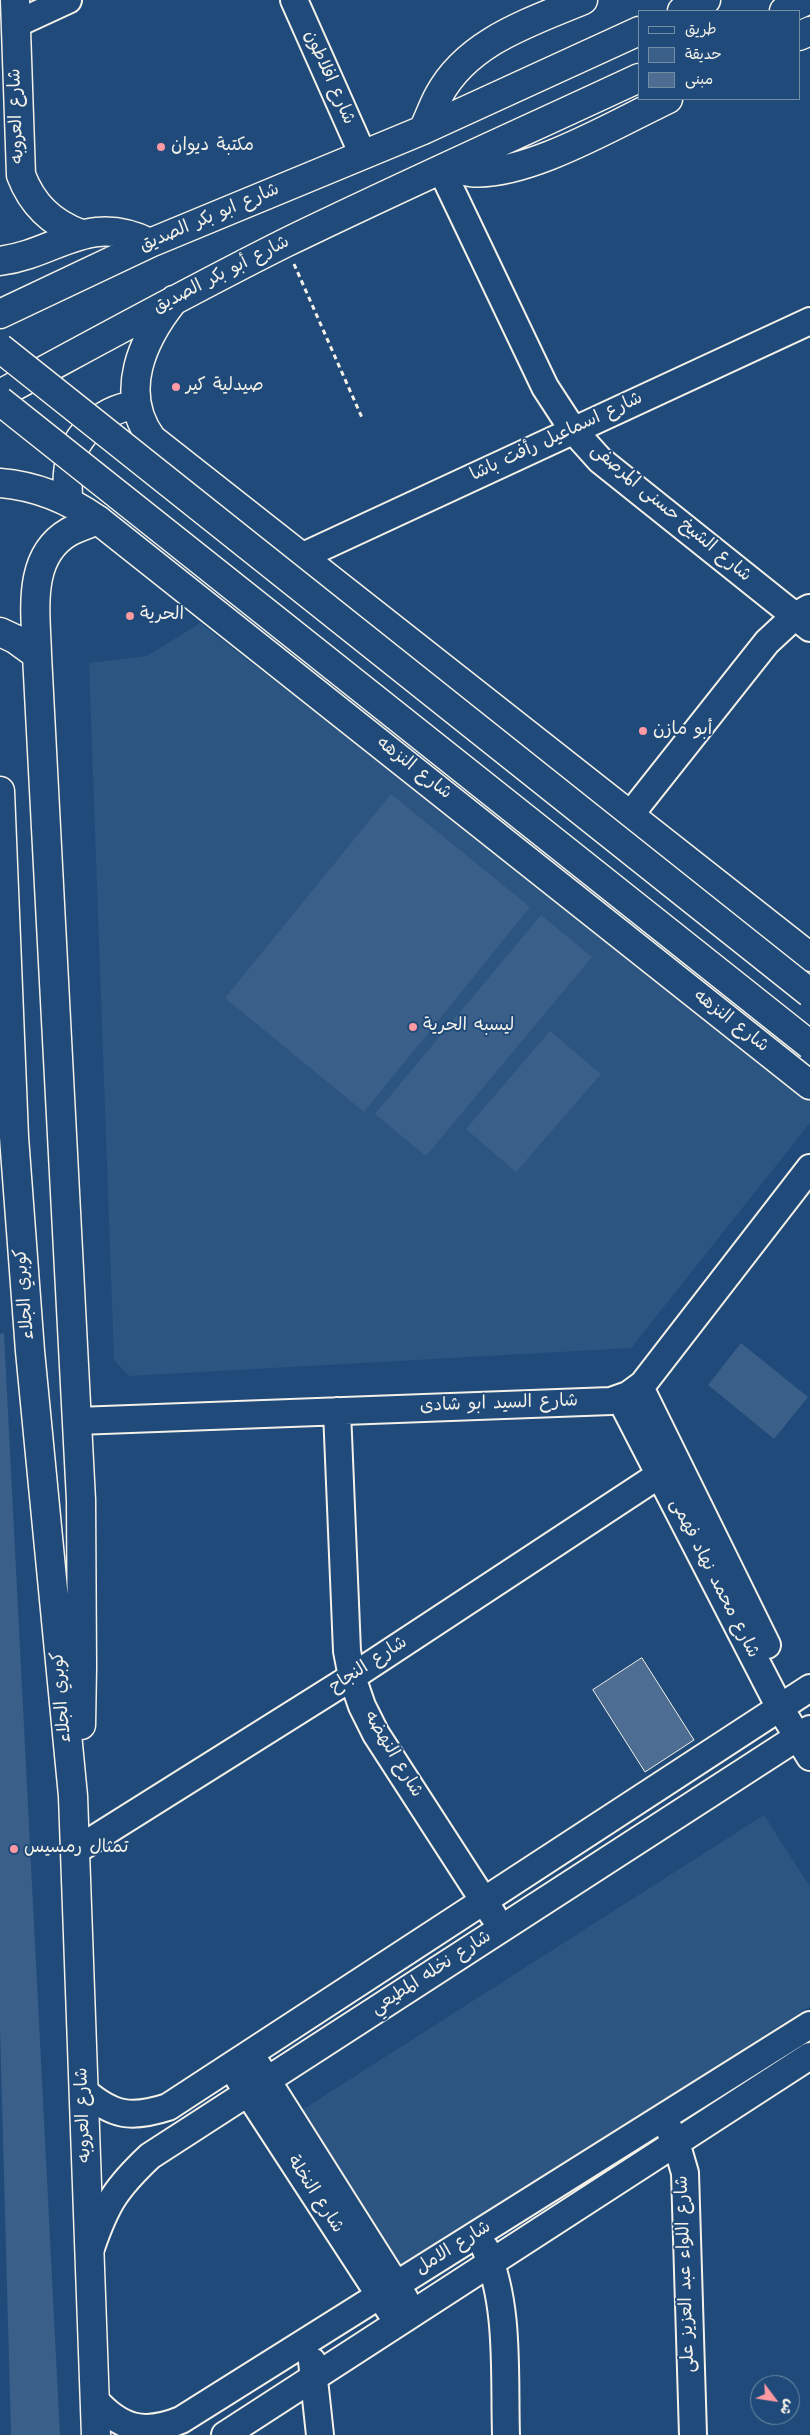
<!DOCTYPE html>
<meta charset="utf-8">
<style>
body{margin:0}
#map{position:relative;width:810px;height:2435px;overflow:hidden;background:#1f4a7a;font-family:Kalam,"Playpen Sans Arabic",sans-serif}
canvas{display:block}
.legend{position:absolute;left:638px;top:10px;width:162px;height:90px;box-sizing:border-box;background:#1f4a7a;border:1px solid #748da6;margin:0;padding:6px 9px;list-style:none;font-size:15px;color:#f4f1e8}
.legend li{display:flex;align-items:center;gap:10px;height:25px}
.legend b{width:25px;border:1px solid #748da6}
.north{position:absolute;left:750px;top:2375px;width:50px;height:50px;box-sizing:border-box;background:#1f4a7a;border:1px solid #748da6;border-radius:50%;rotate:121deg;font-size:14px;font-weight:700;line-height:20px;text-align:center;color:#f4f1e8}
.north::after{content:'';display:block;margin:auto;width:18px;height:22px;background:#ff9aa2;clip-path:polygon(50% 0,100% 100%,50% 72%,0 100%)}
</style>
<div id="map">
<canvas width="810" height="2435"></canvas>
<ul class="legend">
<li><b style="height:6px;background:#1f4a7a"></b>طريق</li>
<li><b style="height:14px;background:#3a5f88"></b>حديقة</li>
<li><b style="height:14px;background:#4d6e92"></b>مبنى</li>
</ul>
<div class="north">ش</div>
</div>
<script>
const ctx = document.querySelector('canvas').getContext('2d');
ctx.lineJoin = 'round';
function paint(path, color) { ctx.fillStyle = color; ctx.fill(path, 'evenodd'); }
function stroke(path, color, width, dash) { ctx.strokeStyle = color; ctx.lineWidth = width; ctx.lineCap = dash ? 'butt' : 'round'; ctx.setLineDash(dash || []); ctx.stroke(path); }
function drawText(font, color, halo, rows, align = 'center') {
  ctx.font = font + ' Kalam,"Playpen Sans Arabic",sans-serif'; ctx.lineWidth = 4; ctx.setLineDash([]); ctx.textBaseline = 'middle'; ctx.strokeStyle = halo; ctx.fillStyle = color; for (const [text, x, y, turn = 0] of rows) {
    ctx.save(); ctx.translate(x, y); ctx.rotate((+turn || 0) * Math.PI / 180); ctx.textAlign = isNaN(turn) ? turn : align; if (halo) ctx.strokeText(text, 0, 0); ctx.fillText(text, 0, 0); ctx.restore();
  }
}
paint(new Path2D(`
 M200,623L810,1094V1123L631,1348L129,1376L114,1360L89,663L147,656Z
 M764,1815L810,1887V2006L402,2267L302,2110Z`), '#2d5581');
paint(new Path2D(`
 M391,794L530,907L364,1112L225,998Z
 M541,915L592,957L426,1156L375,1114Z
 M550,1031L601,1074L516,1172L466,1129Z
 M4,1333L60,2435H11L0,2029V1334Z
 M741,1343L808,1397L774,1439L708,1385Z`), '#3a5f88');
const building = new Path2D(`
 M642,1658L694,1740L645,1772L593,1690Z`);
paint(building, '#4d6e92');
stroke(building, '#f4f1e8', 1);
const minor = new Path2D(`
 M294,0L363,155
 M16,24L68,0
 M441,169L545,387L573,430L600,460L810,628
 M303,556L810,321
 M630,815L767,642L795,616L809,608
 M640,1387L767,1645
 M620,1398L780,1708L810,1757
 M337,1411L347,1651L352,1677L362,1706L376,1734L493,1915
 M77,1421L611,1401L628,1395L643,1384L810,1168
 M75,1851L352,1677L659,1475
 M258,2066L405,2299
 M239,2079L390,2311
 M84,2091C113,2116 131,2119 168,2107L810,1688
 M669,2129L676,2142L685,2173L693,2435
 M91,2248C106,2204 116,2188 150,2156L810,1729
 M485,2248C510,2305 504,2374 506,2435
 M312,2361L320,2435
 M95,2400C121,2429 144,2435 181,2420L810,2025
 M225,2435L810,2056`);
const major = new Path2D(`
 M15,0L21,175C32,204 51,223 81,234
 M682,11L706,0
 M784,11L808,0
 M799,36L810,31
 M423,130C429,118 433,106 439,95C468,41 531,22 583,0
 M448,166C455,168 463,171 470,172C525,178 617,123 668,99
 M0,261C59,253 87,212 150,243
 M174,300C142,340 118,393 152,439L810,957
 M0,314L150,243L423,130L639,31
 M0,394C95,343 189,291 285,243C402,186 521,133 639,78
 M0,483C37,486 68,499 98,520L810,1085
 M68,501C68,492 67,482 68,473C71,437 101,410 135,405`);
const highway = new Path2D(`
 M0,632L15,639L37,655
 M0,791L14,1137L30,1351L73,1796L96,2435
 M81,1725L82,1667L81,1500L37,655C36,613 26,557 69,532C78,527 89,524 98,520`);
stroke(minor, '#f4f1e8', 30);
stroke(major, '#f4f1e8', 31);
stroke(highway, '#f4f1e8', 31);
stroke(new Path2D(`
 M294,264L363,420`), '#f4f1e8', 3, [5, 4]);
stroke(minor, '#1f4a7a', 26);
stroke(major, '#1f4a7a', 28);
stroke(highway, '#1f4a7a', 28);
const majorBridge = new Path2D(`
 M0,348L810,993
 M0,401L810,1045`);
stroke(majorBridge, '#f4f1e8', 31, []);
stroke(majorBridge, '#1f4a7a', 28);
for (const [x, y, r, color] of [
 [161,147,5,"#ff9aa2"],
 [176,387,5,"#ff9aa2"],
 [130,616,5,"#ff9aa2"],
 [643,731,5,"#ff9aa2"],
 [413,1027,5,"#ff9aa2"],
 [14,1849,5,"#ff9aa2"]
]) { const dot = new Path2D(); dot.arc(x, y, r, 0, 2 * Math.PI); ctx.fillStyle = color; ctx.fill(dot); stroke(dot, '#1f4a7a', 2); }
drawText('18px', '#f4f1e8', '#1f4a7a', [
 ["شارع افلاطون",328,78,66],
 ["شارع العروبه",18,116,-92],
 ["شارع ابو بكر الصديق",210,219,-23],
 ["شارع أبو بكر الصديق",222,276,-27],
 ["شارع اسماعيل رأفت باشا",557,438,-25],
 ["شارع الشيخ حسنى المرصفى",670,514,40],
 ["شارع النزهه",413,769,38],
 ["شارع النزهه",730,1022,38],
 ["كوبري الجلاء",26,1294,-95],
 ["شارع السيد ابو شادى",499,1405,-2],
 ["شارع محمد نهاد فهمى",713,1579,63],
 ["شارع النجاح",369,1666,-33],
 ["كوبري الجلاء",63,1697,-95],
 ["شارع النهضه",392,1755,59],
 ["شارع نخله المطيعي",432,1974,-33],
 ["شارع العروبه",85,2115,-92],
 ["شارع النخلة",314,2195,57],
 ["شارع الامل",454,2249,-32],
 ["شارع اللواء عبد العزيز على",687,2274,-92]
]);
drawText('18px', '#f4f1e8', '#1f4a7a', [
 ["مكتبة ديوان",171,147],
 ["صيدلية كير",186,387],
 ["الحرية",140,616],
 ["أبو مازن",653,731],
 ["ليسبه الحرية",423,1027],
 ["تمثال رمسيس",24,1849]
], 'left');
</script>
